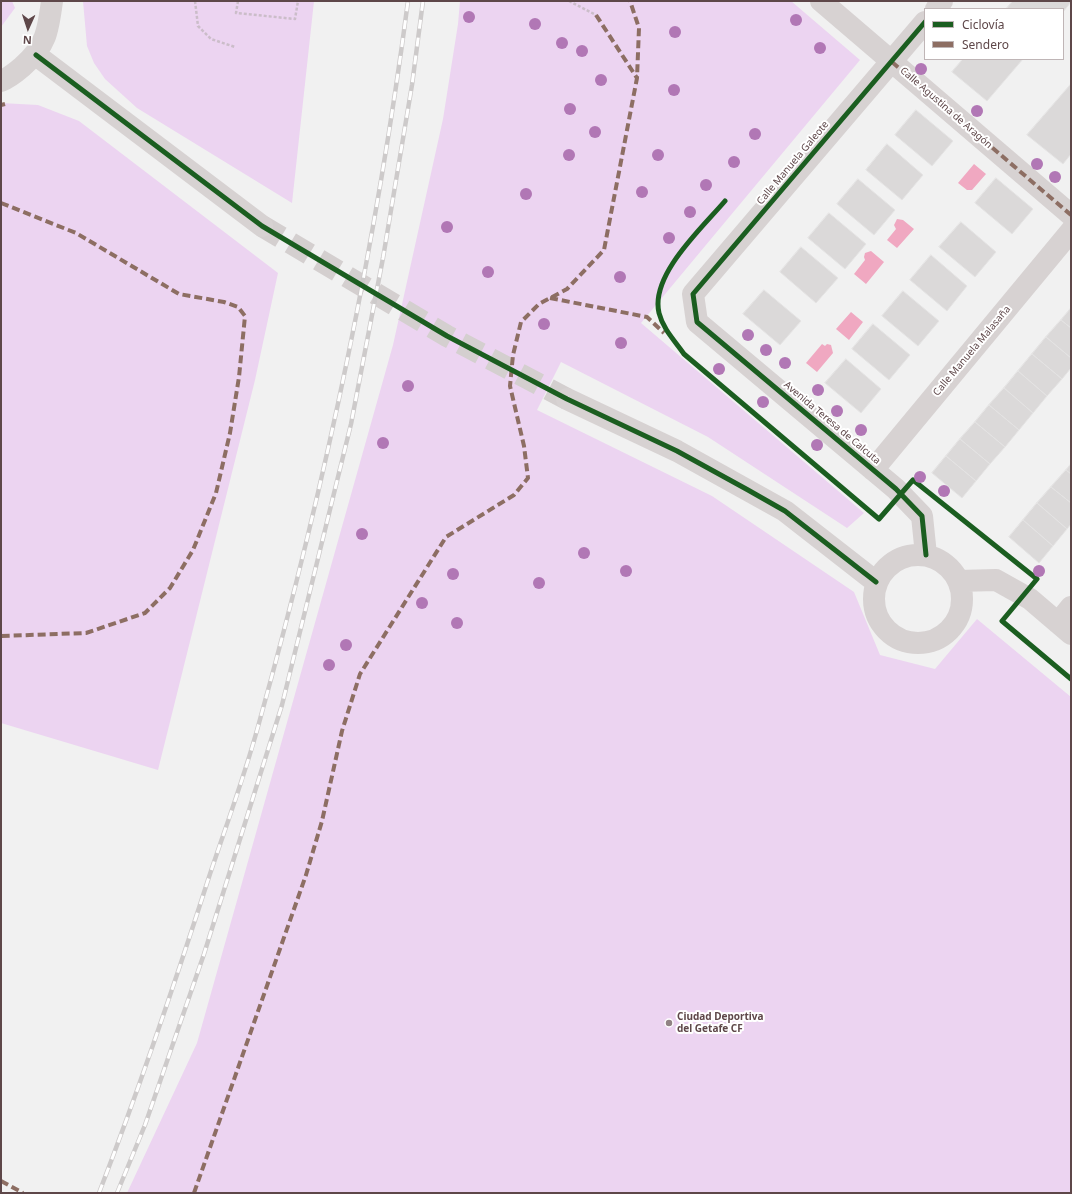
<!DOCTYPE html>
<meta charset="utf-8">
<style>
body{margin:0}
#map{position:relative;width:1072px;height:1194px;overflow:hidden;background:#f1f1f1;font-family:"Noto Sans",sans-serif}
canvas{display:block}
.frame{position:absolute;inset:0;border:2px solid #5e4749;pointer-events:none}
.legend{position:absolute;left:924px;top:8px;width:140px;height:52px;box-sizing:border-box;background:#fff;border:1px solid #bfb5b6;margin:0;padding:5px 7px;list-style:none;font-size:12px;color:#5e4749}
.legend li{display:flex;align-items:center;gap:8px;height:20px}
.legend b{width:20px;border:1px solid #bfb5b6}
.north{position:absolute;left:8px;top:8px;width:40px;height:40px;-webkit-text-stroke:3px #fff;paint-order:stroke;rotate:183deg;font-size:11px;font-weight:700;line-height:16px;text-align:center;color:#5e4749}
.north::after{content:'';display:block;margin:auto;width:14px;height:18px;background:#5e4749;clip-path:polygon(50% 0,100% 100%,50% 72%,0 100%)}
</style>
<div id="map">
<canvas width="1072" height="1194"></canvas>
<div class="frame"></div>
<ul class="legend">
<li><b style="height:5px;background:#1b5e20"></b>Ciclovía</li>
<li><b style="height:5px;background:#8d6e63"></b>Sendero</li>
</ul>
<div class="north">N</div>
</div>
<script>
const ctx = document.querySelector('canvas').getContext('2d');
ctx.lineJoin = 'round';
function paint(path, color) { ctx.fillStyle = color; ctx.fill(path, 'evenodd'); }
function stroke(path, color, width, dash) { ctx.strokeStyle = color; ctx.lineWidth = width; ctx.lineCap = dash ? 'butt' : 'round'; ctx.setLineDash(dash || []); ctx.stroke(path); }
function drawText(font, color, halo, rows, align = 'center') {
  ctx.font = font + ' "Noto Sans",sans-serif'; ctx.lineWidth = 4; ctx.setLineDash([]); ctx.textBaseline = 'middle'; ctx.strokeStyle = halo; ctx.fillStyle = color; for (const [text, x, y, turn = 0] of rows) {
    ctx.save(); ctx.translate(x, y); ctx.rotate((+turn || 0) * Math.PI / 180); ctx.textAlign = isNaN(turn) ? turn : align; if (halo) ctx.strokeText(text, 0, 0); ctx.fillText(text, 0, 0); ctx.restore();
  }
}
paint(new Path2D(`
 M1,1H12L15,8L1,27Z
 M83,1H314L292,203L137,108L105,79L94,63L87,46Z
 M460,1H791L860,60L641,323L864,513L847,528L708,437L561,362L537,410L712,496L854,592L880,655L935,669L977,619L1071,697V1193H127L197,1043L393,345L443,119L458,24Z
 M1,103L38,105L79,121L278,273L255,380L158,770L1,723Z`), '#ecd4f1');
paint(new Path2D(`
 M974,164L986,174L972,190H967L958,183Z
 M897,219L903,220L914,229L897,248L887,240L896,229L894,225Z
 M871,251L884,262L866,284L854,274L865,260L864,257L865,253Z
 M851,312L863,322L849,340L836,329Z
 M822,344L825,346L827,344L831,345L833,353L817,372L806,363Z`), '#f0a8c1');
const building = new Path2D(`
 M1013,1H1071V2L1063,12V9H1006Z
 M963,59H1023L987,101L952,72Z
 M1071,84V154L1063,164L1027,135Z
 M916,110L953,141L932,166L895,135Z
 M887,144L923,175L902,200L866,170Z
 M996,178L1033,209L1012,234L975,203Z
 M858,179L895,210L874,235L837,204Z
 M829,213L866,244L845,269L808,238Z
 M961,222L996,252L975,277L939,247Z
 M801,247L838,278L816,303L780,272Z
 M931,255L967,286L947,311L910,280Z
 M764,290L801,321L780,345L743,314Z
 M903,291L939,321L918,346L882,316Z
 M1071,308V328L1061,320Z
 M1061,320L1071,328V358L1046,337Z
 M873,324L910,355L889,380L852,349Z
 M1046,337L1071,358V368L1062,379L1032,354Z
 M1032,354L1062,379L1047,396L1018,371Z
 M846,359L881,389L861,413L825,383Z
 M1018,371L1047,396L1033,413L1004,388Z
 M1004,388L1033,413L1019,430L989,405Z
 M989,405L1019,430L1005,447L975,422Z
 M975,422L1005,447L990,464L960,439Z
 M960,439L990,464L976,481L946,456Z
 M946,456L976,481L962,498L932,473Z
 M1071,464V474L1066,470Z
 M1066,470L1071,474V503L1051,487Z
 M1051,487L1071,503V524L1067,529L1037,503Z
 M1037,503L1067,529L1053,546L1023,520Z
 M1023,520L1053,546L1039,563L1009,537Z`);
paint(building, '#dbd9d9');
stroke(building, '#e4e3e3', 1);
stroke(new Path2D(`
 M262,226L447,336L567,399`), '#d4cfcf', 22, [22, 11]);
stroke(new Path2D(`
 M195,1L198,26L211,39L235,47
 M238,1L236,13L295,19L298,1
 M569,1L596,15`), '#cbbdc9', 2.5, [3, 2]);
stroke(new Path2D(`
 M821,1L1071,215
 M936,9L942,1
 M925,22L693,294L697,322L896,489L922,516L926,555
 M36,55L262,226
 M1,81C9,78 15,73 22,67C46,46 48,32 52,1
 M567,399L677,451L785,511L876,582
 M873,470L1071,231
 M874 599a44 44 0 1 1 88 0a44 44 0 1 1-88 0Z
 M958,581L996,580L1030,599L1071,634
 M1058,623L1071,607`), '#d7d2d2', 22);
const rail = new Path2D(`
 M99,1193C139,1089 175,983 209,877C226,826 245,775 259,723C325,486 376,245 408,1
 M117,1193L145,1125L204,954L282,705L351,424L383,258L412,85L423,1`);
stroke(rail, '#cdcaca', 4.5);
stroke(rail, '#fff', 3, [9]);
stroke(new Path2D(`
 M596,15L637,78
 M892,62L1071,215
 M1,105L5,104
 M1,203L76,233L179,294L224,302L238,307L245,316L239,377L230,433L216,493L193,550L170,588L145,613L86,633L1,636
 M550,298L647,317L664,333
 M1,1181L23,1193
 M194,1193L306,875L322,821L342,731L360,674L446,537L514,495L528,478L524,446L510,386L513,355L521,322L539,304L567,289L604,250L637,78L639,28L630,1`), '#8d6e63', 4, [8, 4]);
stroke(new Path2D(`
 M925,22L693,294L697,322L896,489L922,516L926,555
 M36,55L262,226L447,336L567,399L677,451L748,490L785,511L876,582
 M725,201C702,228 650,275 659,313C663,329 675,341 684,354L879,519L913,480L1037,579L1002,621L1071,679`), '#1b5e20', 5);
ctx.fillStyle = '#b177b5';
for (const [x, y] of [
 [469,17],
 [796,20],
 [535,24],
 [675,32],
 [562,43],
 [820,48],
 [582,51],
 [921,69],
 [601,80],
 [674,90],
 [570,109],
 [977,111],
 [595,132],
 [755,134],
 [569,155],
 [658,155],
 [734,162],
 [1037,164],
 [1055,177],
 [706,185],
 [642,192],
 [526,194],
 [690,212],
 [447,227],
 [669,238],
 [488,272],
 [620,277],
 [544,324],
 [748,335],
 [621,343],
 [766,350],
 [785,363],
 [719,369],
 [408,386],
 [818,390],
 [763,402],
 [837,411],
 [861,430],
 [383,443],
 [817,445],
 [920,477],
 [944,491],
 [362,534],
 [584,553],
 [626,571],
 [1039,571],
 [453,574],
 [539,583],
 [422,603],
 [457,623],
 [346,645],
 [329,665]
]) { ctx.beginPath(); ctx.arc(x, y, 6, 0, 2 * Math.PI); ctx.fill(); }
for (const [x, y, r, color] of [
 [669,1023,4,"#918284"]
]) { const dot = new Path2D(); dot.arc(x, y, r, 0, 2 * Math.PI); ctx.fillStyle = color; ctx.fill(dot); stroke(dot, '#fff', 1.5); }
drawText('10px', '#5e4749', '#fff', [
 ["Calle Agustina de Aragón",946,108,41],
 ["Calle Manuela Galeote",793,163,-50],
 ["Calle Manuela Malasaña",972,351,-50],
 ["Avenida Teresa de Calcuta",832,423,40]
]);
drawText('bold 10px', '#5e4749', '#fff', [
 ["Ciudad Deportiva",677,1017],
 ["del Getafe CF",677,1029]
], 'left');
</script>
